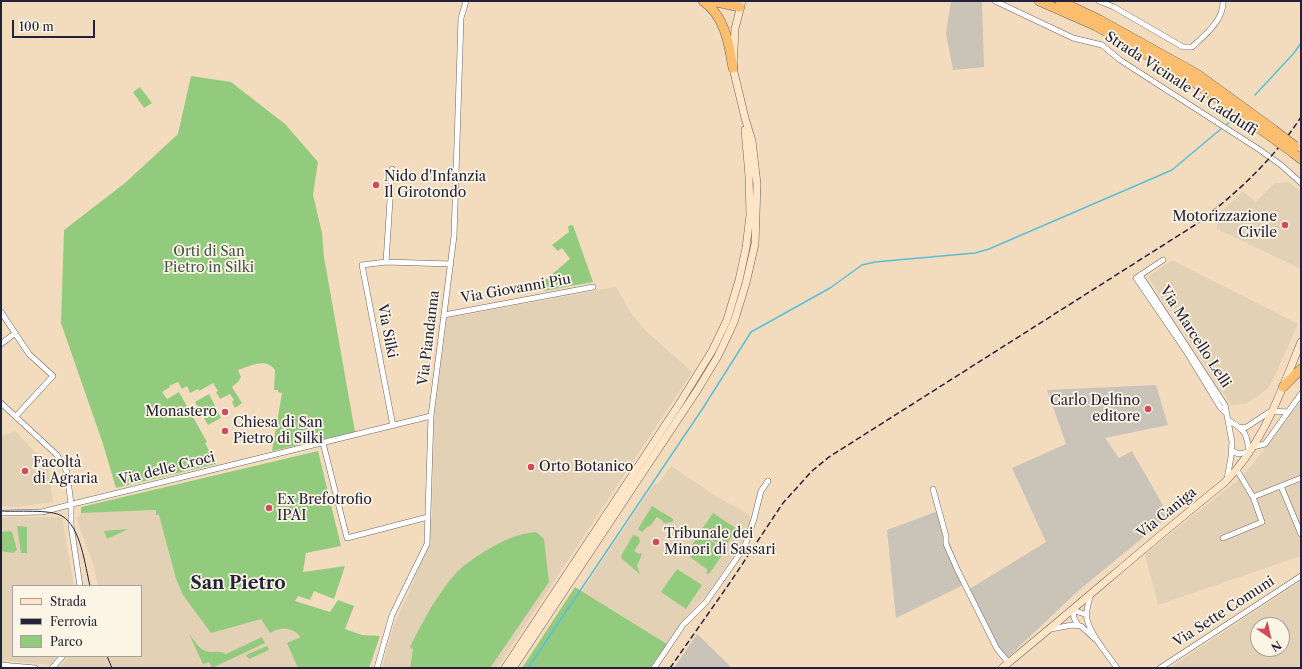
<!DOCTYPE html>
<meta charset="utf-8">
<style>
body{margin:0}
#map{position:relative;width:1302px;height:669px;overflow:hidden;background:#f3dcbd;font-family:"Libre Caslon Text",serif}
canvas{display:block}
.frame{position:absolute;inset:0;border:2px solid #22223b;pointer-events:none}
.legend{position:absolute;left:12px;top:585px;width:130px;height:72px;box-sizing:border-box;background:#fcf5e5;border:1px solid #a5a1a1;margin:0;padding:5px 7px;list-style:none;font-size:12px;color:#22223b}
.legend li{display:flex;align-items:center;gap:8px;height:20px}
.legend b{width:20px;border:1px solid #a5a1a1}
.north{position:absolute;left:1250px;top:617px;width:40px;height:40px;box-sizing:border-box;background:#fcf5e5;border:1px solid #a5a1a1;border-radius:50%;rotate:146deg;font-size:11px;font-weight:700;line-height:16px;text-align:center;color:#22223b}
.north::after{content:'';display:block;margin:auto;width:14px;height:18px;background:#d1495b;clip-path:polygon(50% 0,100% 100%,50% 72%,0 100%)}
.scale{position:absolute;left:12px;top:20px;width:83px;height:18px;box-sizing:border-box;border:2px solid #22223b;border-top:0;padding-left:5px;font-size:12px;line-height:14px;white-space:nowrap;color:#22223b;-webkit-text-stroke:3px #fcf5e5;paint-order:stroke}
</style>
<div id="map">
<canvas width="1302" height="669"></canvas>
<div class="frame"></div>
<ul class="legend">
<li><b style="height:5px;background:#fde5c5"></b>Strada</li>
<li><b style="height:5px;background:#22223b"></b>Ferrovia</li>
<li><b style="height:11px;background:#93cb7e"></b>Parco</li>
</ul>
<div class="north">N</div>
<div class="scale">100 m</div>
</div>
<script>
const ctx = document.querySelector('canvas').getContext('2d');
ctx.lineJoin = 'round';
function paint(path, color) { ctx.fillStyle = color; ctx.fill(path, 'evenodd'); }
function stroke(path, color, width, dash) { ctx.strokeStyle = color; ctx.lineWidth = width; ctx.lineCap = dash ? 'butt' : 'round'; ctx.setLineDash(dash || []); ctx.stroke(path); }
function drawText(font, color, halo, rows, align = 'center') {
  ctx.font = font + ' "Libre Caslon Text",serif'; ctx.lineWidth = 3.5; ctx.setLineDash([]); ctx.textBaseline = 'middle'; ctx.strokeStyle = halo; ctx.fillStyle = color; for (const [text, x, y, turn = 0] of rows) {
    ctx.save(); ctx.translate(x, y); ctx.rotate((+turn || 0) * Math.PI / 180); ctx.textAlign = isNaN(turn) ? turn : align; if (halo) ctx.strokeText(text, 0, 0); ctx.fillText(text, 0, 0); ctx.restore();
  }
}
paint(new Path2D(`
 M1289,182L1301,192V269L1217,229V216L1243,191L1256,202L1275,183Z
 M1172,260L1298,324L1272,382L1267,389L1258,396L1245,404L1231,405L1148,277Z
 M616,287L631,313L645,330L692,372L497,668H382L394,624L409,593L428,542L432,514L434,420L447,318Z
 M1301,400V556L1158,605L1145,554L1238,480L1253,464Z
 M15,431L34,451L42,456L48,463L53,502L17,507L1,506V437Z
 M671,466L719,498L748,514L751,519L740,546L708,593L688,615L667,644L582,591L655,483L658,484Z
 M156,509V515H159L176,579L183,595L261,619L274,630L278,629L292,630L300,636L299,638L312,668H58L70,656H141V586H98L94,567L76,517H79L81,513Z
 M1,517H62L74,586H13V656H59L51,665L1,660Z
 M1301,581V668H1169ZM1258,625H1282V649H1258Z`), '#e2d1b5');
paint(new Path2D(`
 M951,1H982L984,67L953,70L946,33Z
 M1156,385L1168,425L1105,438L1119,458L1132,451L1169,516L1078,591L1005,660L968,590L1046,542L1012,468L1066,444L1047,390Z
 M938,511L965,584L896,618L887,530Z
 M697,634L729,665L730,668H674Z`), '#cac3b8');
paint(new Path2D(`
 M191,76L231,82L285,124L318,162L313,195L322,233L324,257L355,432L272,451L282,393L278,392V390H274L275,370C265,357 251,366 238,370L241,377L238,382L232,387L242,403L235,408L232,402L234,400L230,394L220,399L216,392L218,391L213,383L199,391L198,389L190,393L187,386L182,389L178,382L169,386L170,387L162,392L167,399L179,392L207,442L205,443L216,464L116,488L103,444L61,323L64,230L125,183L178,134Z
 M140,87L152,103L144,108L133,92Z
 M573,225L593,282L544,291V286L546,283L544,281L570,259L562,248L558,251L552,245L569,232L568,226Z
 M209,394L221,418L208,425L195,402Z
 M318,451L341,546L306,553L303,572L345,566L334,599L314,591L310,600L298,596L295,601L330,612L338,600L354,606L345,629L362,635L380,636L369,668H298L287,643L299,638L300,636C291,627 280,627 270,633L261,619L211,633L183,595L176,579L159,515H156V510L81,513V507Z
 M652,506L673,519V522L663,523V521L657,517L650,526L647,527L642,532L638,529Z
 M713,513L737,529L724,548L700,532Z
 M17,526L27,527V553H21Z
 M128,529L107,539L104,531Z
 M10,531L12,532L17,550L13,553L1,551V532Z
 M536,532L544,539L549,582L490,668H410L413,649L410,647C423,621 437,594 457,572C466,563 477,556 487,550C504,540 516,534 536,532Z
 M700,533L725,551L709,574L706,573L708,570L690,557L688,551Z
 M633,535L639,537L640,542L634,551L639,554L640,553L642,554L637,566L640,574L622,559L621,556Z
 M677,569L702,585L686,609L661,592Z
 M575,587L667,644L650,668H522Z
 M189,634C195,641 200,652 211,652C216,652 221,651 226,654L262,637L265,643L212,668L209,662L203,664Z
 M267,646L269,650L249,659L246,655Z`), '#93cb7e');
stroke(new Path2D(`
 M1255,95L1294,53L1301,43
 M1225,126L1230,122
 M528,668L703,408L751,332L830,288L862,265L875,262L975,253L989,249L1172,170L1222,128`), '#5bbed9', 1.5);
const street = new Path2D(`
 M995,1L1073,38L1102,45L1120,60L1260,150L1281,165L1301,183
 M1099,1L1114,7L1183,47H1192C1205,35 1224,20 1223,1
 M1163,260L1136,278L1186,351L1220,407L1226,413
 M386,262L392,169
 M1140,275L1225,405L1232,442L1231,457L1227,479
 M1,312L29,354L53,376L16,416
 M444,315L593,287
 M1,344L14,334
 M1,403L57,455L67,472L71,504V525L80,586
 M1228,420C1245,430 1247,433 1249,452L1238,454L1231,450
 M393,426L362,265L386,262L451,264
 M1241,427L1245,428L1271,411L1288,412
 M323,443L347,538L428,517
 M1253,447L1265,444L1301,394
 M1237,470L1253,497L1301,478
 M1281,486L1301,534
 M933,489L946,536V544L958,571L997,649L1009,663
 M1,513L42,512L77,503L431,416
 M1223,538L1262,522L1253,497
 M1091,594C1089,602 1085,611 1087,619C1090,634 1108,655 1117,668
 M1073,610L1074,618L1078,625
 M1073,610L1087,615
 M1051,629L1072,625L1081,626L1095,639
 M1,665L35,668
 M52,668L63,656
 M377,668L392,615L427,544L431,416L454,236L461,18L466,1
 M654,668L683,625L706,602L739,555L746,543L754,519L761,491L768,481
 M1160,668L1301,576`);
const secondary = new Path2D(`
 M505,668L676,409L712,351L727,320L739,280L746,248L750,215L749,176L745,130
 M513,668L698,389L718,356L734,322L746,283L755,244L757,184L752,141L745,118L733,68L735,29L742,1
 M1002,668C1077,607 1149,543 1224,483C1263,445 1281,391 1301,342`);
const highway = new Path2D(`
 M703,1C725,16 729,44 733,68
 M712,1L740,7
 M1039,1L1096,26L1191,80L1270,136
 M1060,1L1100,20L1197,74L1274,130
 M1292,152L1301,159
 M1283,387L1301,369`);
stroke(street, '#6b6368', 6);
stroke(secondary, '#6b6368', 8);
stroke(highway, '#6b6368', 10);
stroke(street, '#fff', 5);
stroke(secondary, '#fde5c5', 7);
stroke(highway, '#fbbd6e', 9);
stroke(new Path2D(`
 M1,511C15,512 51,509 62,516C81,527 85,566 90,586
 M107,656L112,668`), '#22223b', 1);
stroke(new Path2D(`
 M670,668L729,584L783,503L812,471L829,457L1195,225C1236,194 1273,160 1301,117`), '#22223b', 1.5, [6, 3]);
const highwayBridge = new Path2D(`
 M1274,130L1295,146
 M1270,136L1292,152`);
stroke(highwayBridge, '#6b6368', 10, []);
stroke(highwayBridge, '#fbbd6e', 9);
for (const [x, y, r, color] of [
 [376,185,4,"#d1495b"],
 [1285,225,4,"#d1495b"],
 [1148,409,4,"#d1495b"],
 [225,412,4,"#d1495b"],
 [225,431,4,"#d1495b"],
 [531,467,4,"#d1495b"],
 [25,471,4,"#d1495b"],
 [269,508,4,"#d1495b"],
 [656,542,4,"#d1495b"]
]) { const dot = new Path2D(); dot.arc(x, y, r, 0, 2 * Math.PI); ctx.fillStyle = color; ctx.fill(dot); stroke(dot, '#fcf5e5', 1.5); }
drawText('14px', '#22223b', '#fcf5e5', [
 ["Strada Vicinale Li Cadduffi",1181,84,33],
 ["Via Giovanni Piu",516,289,-10],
 ["Via Silki",387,331,79],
 ["Via Marcello Lelli",1195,337,57],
 ["Via Piandanna",429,338,-83],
 ["Via delle Croci",167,469,-14],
 ["Via Caniga",1167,513,-39],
 ["Via Sette Comuni",1224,612,-33]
]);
drawText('14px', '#22223b', '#fcf5e5', [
 ["Nido d'Infanzia",384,177],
 ["Il Girotondo",384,193],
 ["Motorizzazione",1277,217,"right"],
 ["Civile",1277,233,"right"],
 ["Carlo Delfino",1140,401,"right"],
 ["editore",1140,417,"right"],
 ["Monastero",217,412,"right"],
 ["Chiesa di San",233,423],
 ["Pietro di Silki",233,439],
 ["Facoltà",33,463],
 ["di Agraria",33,479],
 ["Orto Botanico",539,467],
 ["Ex Brefotrofio",277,500],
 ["IPAI",277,516],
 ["Tribunale dei",664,534],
 ["Minori di Sassari",664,550]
], 'left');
drawText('14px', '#44554f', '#fcf5e5', [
 ["Orti di San",209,252],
 ["Pietro in Silki",209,268]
]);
drawText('bold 18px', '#22223b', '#fcf5e5', [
 ["San Pietro",238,584]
]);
</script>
